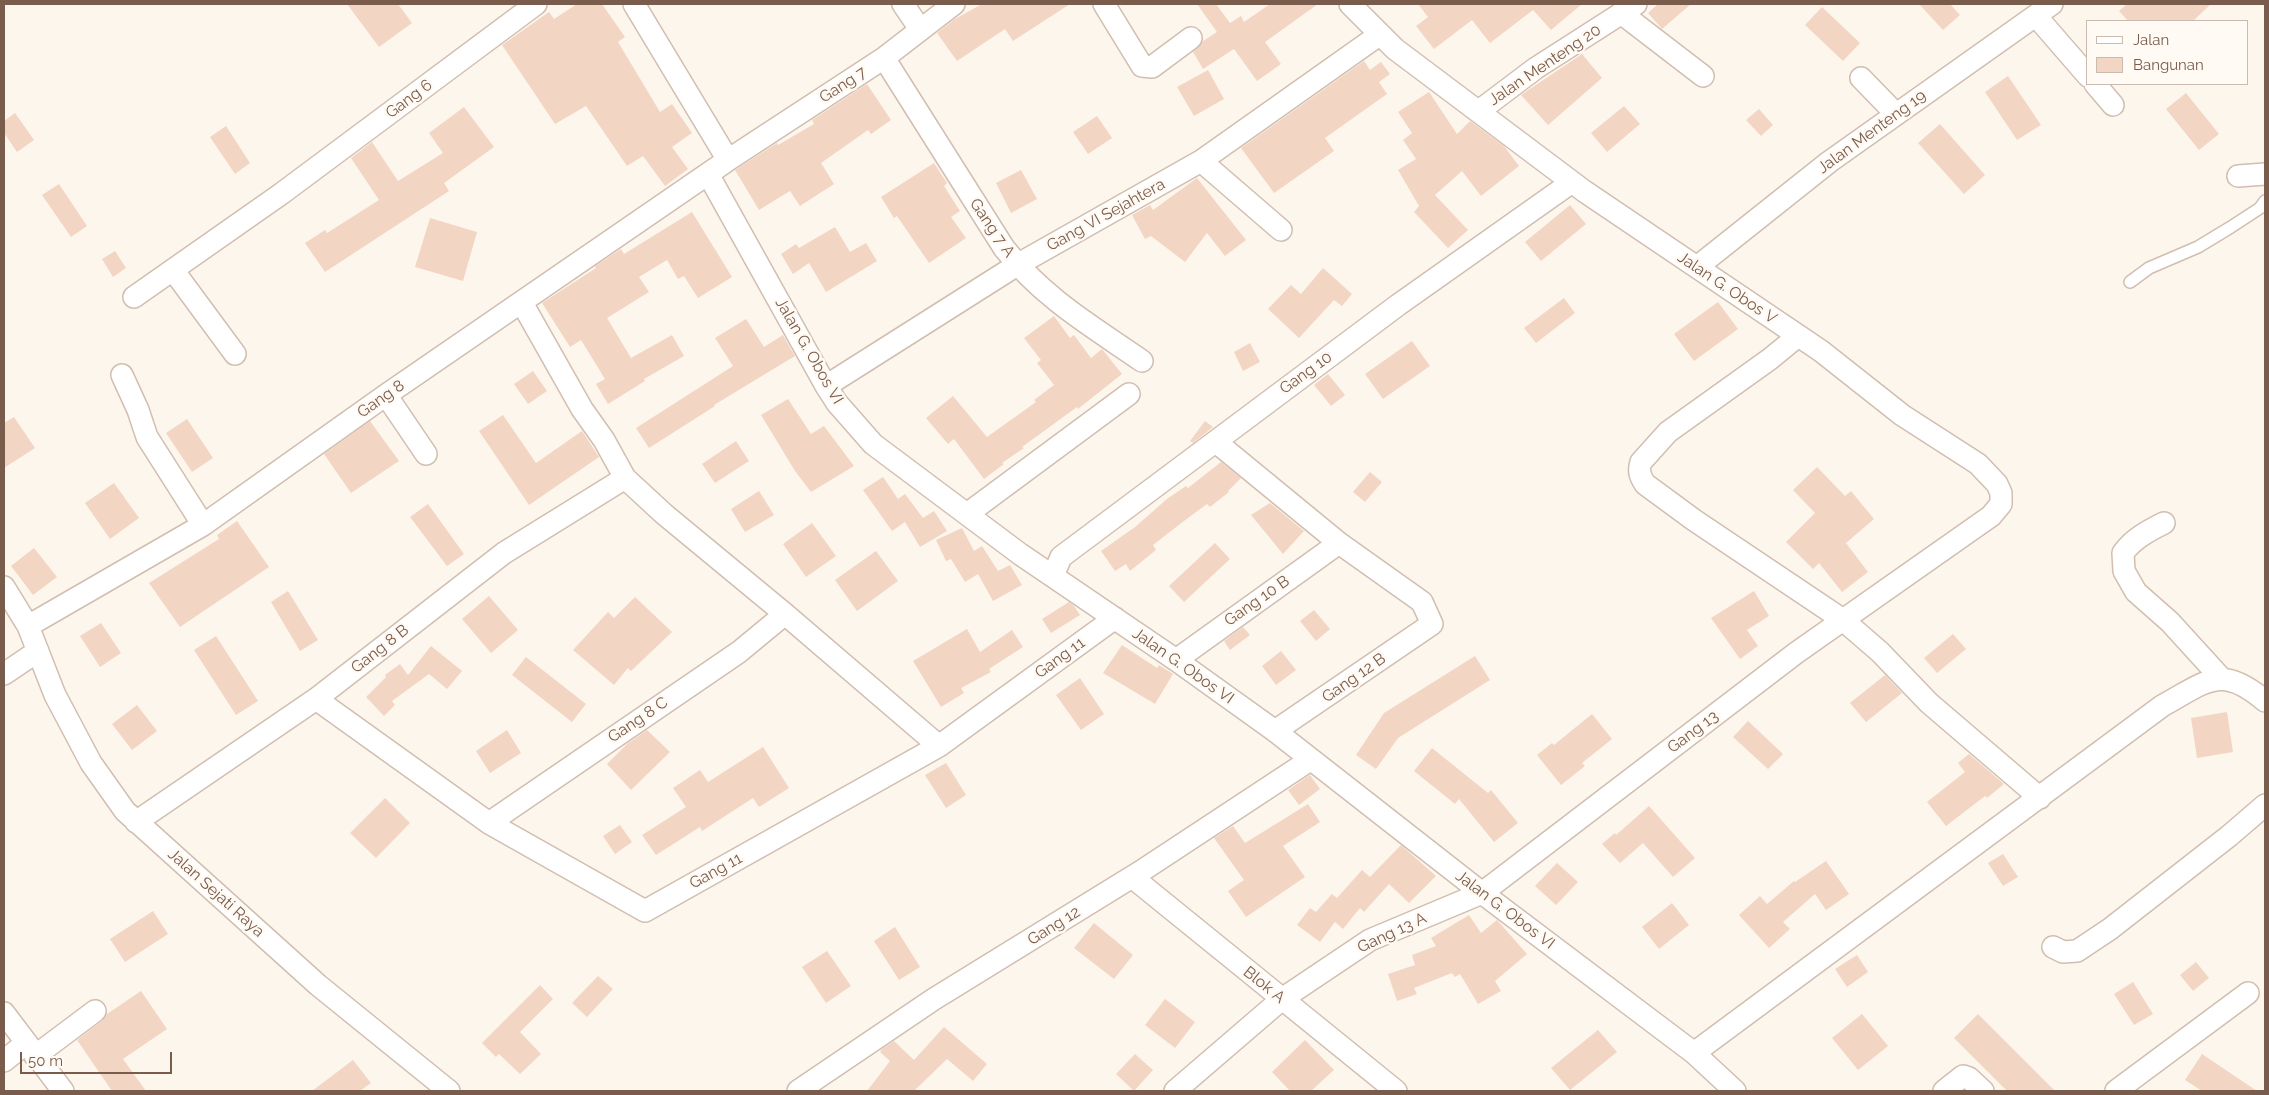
<!DOCTYPE html>
<style>
body{margin:0}
#map{position:relative;width:2269px;height:1095px;overflow:hidden;background:#fdf6ec;font-family:Raleway,sans-serif}
canvas{display:block}
.frame{position:absolute;inset:0;border:5px solid #7a5c4d;pointer-events:none}
.legend{position:absolute;left:2086px;top:20px;width:162px;height:65px;box-sizing:border-box;background:#fffaf3;border:1px solid #cabbb1;margin:0;padding:6px 9px;list-style:none;font-size:15px;color:#7a5c4d}
.legend li{display:flex;align-items:center;gap:10px;height:25px}
.legend b{width:25px;border:1px solid #cabbb1}
.scale{position:absolute;left:20px;top:1052px;width:152px;height:22px;box-sizing:border-box;border:2px solid #7a5c4d;border-top:0;padding-left:6px;font-size:15px;line-height:18px;white-space:nowrap;color:#7a5c4d;-webkit-text-stroke:4px #fffaf3;paint-order:stroke}
</style>
<div id="map">
<canvas width="2269" height="1095"></canvas>
<div class="frame"></div>
<ul class="legend">
<li><b style="height:6px;background:#fff"></b>Jalan</li>
<li><b style="height:14px;background:#f3d5c3"></b>Bangunan</li>
</ul>
<div class="scale">50 m</div>
</div>
<script>
const ctx = document.querySelector('canvas').getContext('2d');
ctx.lineJoin = 'round';
function paint(path, color) { ctx.fillStyle = color; ctx.fill(path, 'evenodd'); }
function stroke(path, color, width, dash) { ctx.strokeStyle = color; ctx.lineWidth = width; ctx.lineCap = dash ? 'butt' : 'round'; ctx.setLineDash(dash || []); ctx.stroke(path); }
function drawText(font, color, halo, rows, align = 'center') {
  ctx.font = font + ' Raleway,sans-serif'; ctx.lineWidth = 5; ctx.setLineDash([]); ctx.textBaseline = 'middle'; ctx.strokeStyle = halo; ctx.fillStyle = color; for (const [text, x, y, turn = 0] of rows) {
    ctx.save(); ctx.translate(x, y); ctx.rotate((+turn || 0) * Math.PI / 180); ctx.textAlign = isNaN(turn) ? turn : align; if (halo) ctx.strokeText(text, 0, 0); ctx.fillText(text, 0, 0); ctx.restore();
  }
}
paint(new Path2D(`
 M347,4H398L412,23L379,47Z
 M577,4H602L625,37L618,42L660,112L672,104L692,133L672,147L688,169L665,186L643,156L627,166L586,106L555,124L502,45L549,12L554,19Z
 M982,4H1070L1013,41L1005,29L957,61L937,33L955,19Z
 M1197,4H1216L1230,23L1241,16L1244,22L1270,4H1318L1265,42L1281,64L1257,81L1234,49L1203,69L1193,52L1203,41L1217,32Z
 M1418,4H1582L1551,30L1533,10L1490,43L1472,20L1434,49L1416,26L1428,17Z
 M1658,4H1691L1662,29L1648,13Z
 M1919,4H1950L1960,15L1943,30Z
 M2127,4H2211L2193,21H2128L2119,11Z
 M1822,7L1860,43L1843,61L1805,25Z
 M1582,54L1602,78L1548,125L1521,95Z
 M1364,61L1370,70L1381,62L1390,74L1379,82L1387,94L1325,138L1334,151L1274,193L1241,148Z
 M1208,70L1224,99L1194,116L1177,87Z
 M2008,76L2041,125L2017,140L1985,92Z
 M867,84L891,120L871,134L868,130L821,163L834,184L800,206L790,191L759,210L735,170L777,143L778,145L814,124L812,120Z
 M1429,92L1457,134L1470,121L1504,146L1519,166L1481,196L1462,171L1435,195L1468,230L1448,248L1414,212L1419,206L1398,170L1416,159L1403,140L1412,133L1398,112Z
 M2186,93L2219,134L2199,150L2166,109Z
 M1624,106L1640,124L1607,152L1591,133Z
 M464,107L494,147L444,183L449,191L325,272L305,243L325,230L327,233L379,200L351,158L372,142L398,181L443,153L429,133Z
 M1759,109L1773,125L1761,136L1746,120Z
 M15,113L34,140L17,152L4,133V121Z
 M1097,116L1112,138L1088,154L1073,132Z
 M1940,124L1985,175L1964,194L1918,143Z
 M226,126L250,163L235,174L210,137Z
 M934,163L947,183L944,186L960,211L951,217L966,238L929,263L897,216L894,218L881,197Z
 M1021,170L1037,199L1011,213L996,183Z
 M1197,178L1246,240L1225,256L1207,233L1185,262L1151,236L1145,239L1132,215L1150,205L1153,210Z
 M59,184L87,226L71,237L42,195Z
 M1570,205L1586,224L1541,261L1525,242Z
 M692,212L732,277L698,298L684,276L678,279L667,260L639,277L649,292L607,318L631,358L672,335L684,356L644,379L645,381L608,404L596,384L605,379L581,340L570,347L542,303L596,268L595,266L621,249L624,254Z
 M430,218L477,232L463,281L415,267Z
 M835,227L850,252L866,243L877,261L826,292L809,263L793,274L781,254L796,244L799,248Z
 M115,251L126,268L113,277L102,259Z
 M1323,268L1352,294L1342,306L1334,300L1299,338L1268,309L1291,285L1301,294Z
 M1564,298L1575,313L1536,343L1524,328Z
 M1718,302L1738,329L1694,361L1674,334Z
 M1054,316L1070,338L1074,335L1091,358L1102,349L1122,374L1078,409L1077,407L1022,447L1024,448L1002,463L1004,464L984,479L954,439L948,444L926,418L953,396L987,437L1036,402L1034,400L1054,385L1037,363L1041,360L1024,338Z
 M746,319L764,347L783,335L795,356L714,405L715,406L649,448L636,428L733,366L715,338Z
 M1412,341L1430,366L1383,399L1365,374Z
 M1250,343L1260,362L1243,371L1234,352Z
 M533,371L547,391L528,404L514,384Z
 M1328,374L1345,395L1331,406L1314,385Z
 M788,399L811,434L824,426L854,466L811,492L795,471L761,415Z
 M503,415L536,463L582,431L599,457L529,505L479,431Z
 M14,417L35,448L4,468V423Z
 M187,419L213,458L192,472L166,433Z
 M370,421L399,461L351,493L324,454Z
 M1205,421L1213,427L1193,443L1190,441Z
 M736,441L749,461L715,483L702,464Z
 M1221,462L1241,478L1228,491L1229,492L1210,507L1207,504L1184,521L1153,545L1156,550L1130,571L1126,564L1115,571L1101,551L1135,527L1167,499L1186,486L1188,488Z
 M1817,467L1845,496L1851,491L1874,519L1846,543L1868,572L1842,592L1819,563L1813,569L1786,542L1815,513L1793,490Z
 M1370,472L1382,482L1365,502L1353,492Z
 M883,477L898,499L905,494L923,518L934,511L947,531L920,547L905,522L892,531L863,490Z
 M114,483L139,518L110,539L85,503Z
 M759,491L774,515L745,532L731,509Z
 M1270,503L1304,531L1283,554L1251,515Z
 M428,504L464,554L447,566L410,517Z
 M237,521L269,567L180,627L149,583L219,539L217,535Z
 M812,523L836,556L806,577L783,544Z
 M962,528L974,551L982,546L998,571L1010,565L1022,585L993,601L978,574L965,582L951,559L946,561L936,540Z
 M1215,543L1230,559L1184,602L1169,586Z
 M34,548L57,577L33,595L11,566Z
 M876,551L898,581L857,611L835,580Z
 M288,591L318,640L300,651L271,602Z
 M1754,591L1769,616L1747,630L1758,646L1740,659L1711,618Z
 M489,596L518,630L491,653L462,619Z
 M635,597L672,632L631,671L628,668L614,685L573,650L608,612L614,618Z
 M1069,602L1074,606L1080,615L1051,633L1042,619Z
 M1314,610L1330,629L1316,641L1300,621Z
 M101,623L121,653L100,667L80,636Z
 M1243,627L1250,635L1230,650L1224,641Z
 M967,629L980,652L1012,630L1023,647L989,669L991,672L961,688L964,693L941,707L913,661Z
 M1953,634L1966,649L1937,673L1924,658Z
 M216,636L258,701L236,715L194,650Z
 M1122,645L1157,668L1159,665L1173,674L1155,704L1103,673Z
 M431,646L462,671L447,689L429,674L392,701L395,705L384,716L366,697L386,677L385,675L400,664L408,675Z
 M1281,651L1296,670L1276,685L1262,666Z
 M1475,656L1490,680L1398,738L1376,769L1356,755L1384,713Z
 M526,657L586,704L572,722L512,675Z
 M1885,675L1902,693L1866,722L1850,703Z
 M1080,678L1104,714L1081,730L1056,695Z
 M137,705L157,731L132,750L112,724Z
 M2227,712L2233,752L2197,758L2191,718Z
 M1592,714L1612,739L1582,763L1585,766L1561,785L1537,755L1552,743L1554,745Z
 M1748,721L1783,754L1768,769L1733,737Z
 M507,730L521,753L490,773L476,751Z
 M647,730L670,752L631,790L607,764L627,744Z
 M763,747L789,788L759,807L753,798L702,831L700,827L656,855L642,835L686,807L673,788L700,770L708,782Z
 M1432,748L1488,793L1491,790L1518,823L1494,842L1459,799L1455,804L1414,771Z
 M1969,754L2004,784L1987,798L1985,796L1946,826L1927,802L1965,772L1958,763Z
 M946,763L966,795L946,808L925,775Z
 M1310,775L1320,789L1299,805L1288,790Z
 M385,798L410,823L376,858L350,833Z
 M1308,804L1320,822L1283,846L1305,877L1246,917L1228,891L1244,880L1214,838L1233,826L1245,843Z
 M1649,806L1695,858L1673,877L1643,843L1620,863L1602,844L1615,833L1616,835Z
 M620,825L632,842L615,854L603,836Z
 M1401,845L1436,876L1409,903L1389,884L1364,912L1360,908L1343,929L1335,922L1320,942L1297,925L1310,908L1316,912L1332,894L1337,898L1362,870L1370,877Z
 M2003,854L2018,877L2003,886L1988,863Z
 M1826,861L1849,894L1826,910L1815,894L1783,922L1790,929L1769,948L1739,915L1760,896L1767,904L1794,881L1795,882Z
 M1557,863L1578,882L1556,905L1535,886Z
 M1672,903L1689,925L1659,949L1642,927Z
 M153,911L168,934L125,962L110,939Z
 M1469,915L1481,933L1497,920L1527,954L1495,981L1501,991L1478,1004L1460,974L1455,977L1452,973L1414,988L1417,994L1397,1001L1388,974L1415,965L1412,955L1436,946L1431,938Z
 M1094,923L1133,955L1114,979L1074,948Z
 M895,927L920,967L899,980L874,941Z
 M827,951L851,986L826,1003L802,967Z
 M1857,955L1868,972L1847,987L1835,969Z
 M2196,962L2209,978L2193,991L2180,975Z
 M598,976L613,989L587,1017L572,1003Z
 M2133,982L2153,1014L2134,1025L2114,994Z
 M540,985L553,999L520,1032L541,1054L520,1074L499,1054L496,1057L482,1043Z
 M141,991L167,1029L123,1059L146,1091H112L77,1040L102,1021L107,1014Z
 M1165,999L1195,1022L1175,1048L1145,1025Z
 M1862,1014L1888,1046L1858,1070L1832,1038Z
 M1978,1014L2055,1091H2007L1954,1038Z
 M944,1027L987,1064L973,1081L947,1059L914,1091H867L890,1061L880,1052L882,1049L894,1041L914,1060Z
 M1598,1030L1617,1052L1570,1090L1551,1068Z
 M1305,1040L1334,1070L1311,1091H1290L1272,1072Z
 M1135,1054L1153,1070L1134,1091L1116,1074Z
 M2202,1054L2257,1091H2202L2185,1080Z
 M353,1060L371,1083L360,1091H312Z`), '#f3d5c3');
const lane = new Path2D(`
 M2130,282L2149,268L2198,247L2231,227L2260,208L2265,201`);
const street = new Path2D(`
 M634,4L728,160
 M903,4L920,29
 M1104,4L1142,66L1152,67L1191,38
 M1621,13L1703,76
 M2036,16L2088,76
 M884,58L1004,248C1043,298 1090,325 1142,361
 M1861,78L1896,114
 M2095,84L2113,105
 M1479,111L1536,68L1636,4
 M1201,161L1281,230
 M708,174L826,386L837,403L873,444L1020,554L1176,660L1275,731L1482,893L1694,1053L1735,1091
 M2238,176L2265,174
 M1697,267L1829,162L2052,4
 M173,270L235,354
 M134,297L281,194L536,4
 M522,303L582,409L604,440L625,478L664,514L785,614L939,746
 M1798,336L1770,359L1668,432L1641,462C1638,471 1640,476 1645,484L1694,520L1843,620L1880,652L1929,703L2040,798
 M122,375L138,410L147,437L203,525
 M826,386L1017,265L1201,161L1379,35
 M386,395L426,454
 M1216,442L1339,543L1422,602L1432,624L1275,731
 M967,514L1129,394
 M2164,523C2148,531 2133,539 2123,553L2124,571L2136,592L2170,622L2221,678
 M1053,576L1061,557L1398,305L1572,182
 M4,587L28,626L55,695L91,763L125,811L318,985L449,1091
 M28,626L203,525L386,395L728,160L884,58L954,4
 M1176,660L1339,543
 M4,674L38,651
 M316,699L489,823L645,911L939,746L1115,618
 M136,822L316,699L504,553L625,478
 M489,823L739,652L785,614
 M1132,877L1396,1091
 M2053,947L2063,952L2077,951L2110,929L2229,836L2265,805
 M4,1013L63,1091
 M1694,1053L2162,706C2206,682 2221,663 2265,701
 M35,1056L95,1011
 M4,1061L26,1043
 M798,1091L934,999L1140,872L1310,760
 M1175,1091L1282,999L1370,940L1482,893L1796,653L1991,516L2001,504V493L1997,484L1978,464L1902,415L1821,351L1584,191L1395,49L1350,4
 M1944,1091L1963,1076L1969,1078L1983,1091
 M2116,1091L2248,993`);
stroke(lane, '#d1beb0', 14);
stroke(street, '#d1beb0', 24);
stroke(lane, '#fff', 11);
stroke(street, '#fff', 21);
drawText('16px', '#7a5c4d', '#fffaf3', [
 ["Jalan Menteng 20",1545,65,-34],
 ["Gang 7",843,85,-33],
 ["Gang 6",409,99,-37],
 ["Jalan Menteng 19",1872,132,-36],
 ["Gang VI Sejahtera",1106,215,-29],
 ["Gang 7 A",992,228,56],
 ["Jalan G. Obos V",1727,288,34],
 ["Jalan G. Obos VI",809,351,60],
 ["Gang 10",1306,373,-36],
 ["Gang 8",381,399,-35],
 ["Gang 10 B",1257,601,-35],
 ["Gang 8 B",380,649,-38],
 ["Gang 11",1060,658,-36],
 ["Jalan G. Obos VI",1183,666,35],
 ["Gang 12 B",1354,678,-35],
 ["Gang 8 C",638,720,-34],
 ["Gang 13",1693,732,-37],
 ["Gang 11",716,871,-29],
 ["Jalan Sejati Raya",216,893,42],
 ["Jalan G. Obos VI",1505,910,37],
 ["Gang 12",1054,926,-32],
 ["Gang 13 A",1392,933,-25],
 ["Blok A",1264,985,39]
]);
</script>
